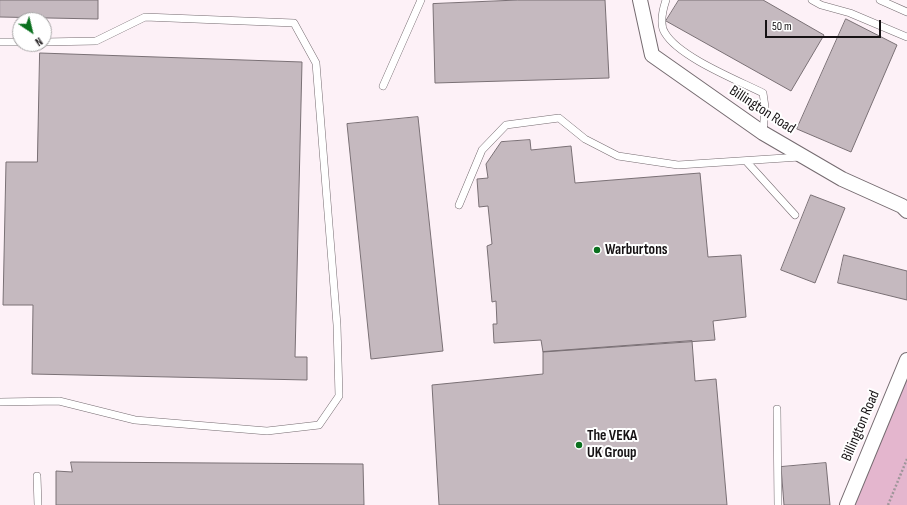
<!DOCTYPE html>
<style>
body{margin:0}
#map{position:relative;width:907px;height:505px;overflow:hidden;background:#fdf1f7;font-family:"Sofia Sans Condensed",sans-serif}
canvas{display:block}
.north{position:absolute;left:12px;top:12px;width:40px;height:40px;box-sizing:border-box;background:#fff;border:1px solid #a2a0a1;border-radius:50%;rotate:145deg;font-size:11px;font-weight:700;line-height:16px;text-align:center;color:#161214}
.north::after{content:'';display:block;margin:auto;width:14px;height:18px;background:#0b701f;clip-path:polygon(50% 0,100% 100%,50% 72%,0 100%)}
.scale{position:absolute;left:765px;top:20px;width:116px;height:18px;box-sizing:border-box;border:2px solid #161214;border-top:0;padding-left:5px;font-size:12px;line-height:14px;white-space:nowrap;color:#161214;-webkit-text-stroke:3px #fff;paint-order:stroke}
</style>
<div id="map">
<canvas width="907" height="505"></canvas>
<div class="north">N</div>
<div class="scale">50 m</div>
</div>
<script>
const ctx = document.querySelector('canvas').getContext('2d');
ctx.lineJoin = 'round';
function paint(path, color) { ctx.fillStyle = color; ctx.fill(path, 'evenodd'); }
function stroke(path, color, width, dash) { ctx.strokeStyle = color; ctx.lineWidth = width; ctx.lineCap = dash ? 'butt' : 'round'; ctx.setLineDash(dash || []); ctx.stroke(path); }
function drawText(font, color, halo, rows, align = 'center') {
  ctx.font = font + ' "Sofia Sans Condensed",sans-serif'; ctx.lineWidth = 4; ctx.setLineDash([]); ctx.textBaseline = 'middle'; ctx.strokeStyle = halo; ctx.fillStyle = color; for (const [text, x, y, turn = 0] of rows) {
    ctx.save(); ctx.translate(x, y); ctx.rotate((+turn || 0) * Math.PI / 180); ctx.textAlign = isNaN(turn) ? turn : align; if (halo) ctx.strokeText(text, 0, 0); ctx.fillText(text, 0, 0); ctx.restore();
  }
}
paint(new Path2D(`
 M907,359V505H847Z`), '#e4b6ce');
const building = new Path2D(`
 M0,0H98V19L0,17Z
 M518,0H605L609,78L435,83L433,4Z
 M679,0H763L824,35L791,91L666,21Z
 M846,19L897,45L851,152L797,129Z
 M40,53L302,62L295,357H307V380L32,374L33,305H3L6,162H37Z
 M418,117L443,351L371,359L347,124Z
 M530,140L531,150L571,146L575,183L700,173L708,257L741,255L746,317L713,321L715,340L543,352L541,340L494,343L493,324H497L496,301L492,302L487,246L492,244L488,206L479,207L477,179L488,178L486,164L501,142Z
 M811,195L845,208L815,283L781,270Z
 M844,255L907,271V300L838,283Z
 M692,341L695,381L716,379L727,505H439L432,385L543,374V352Z
 M71,462L363,464L364,505H56V471L72,472Z
 M826,463L830,505H784L781,467Z`);
paint(building, '#c5b9bf');
stroke(building, '#7a7075', 1);
const lane = new Path2D(`
 M666,0C663,9 659,24 665,33C679,57 737,80 763,93L765,107L763,133
 M812,0L821,5L850,13L907,37
 M880,0L907,12
 M0,42H20
 M383,86L421,0
 M746,161L795,215
 M459,205L482,150L506,125L559,118L585,139L618,156L678,165L800,157
 M0,402L59,401L135,420L267,431L319,425L339,396L337,325L316,63L294,23L145,17L96,41L44,42
 M777,409L778,505
 M37,476L38,505`);
const street = new Path2D(`
 M640,0L652,55L763,133L842,179L902,206L907,211
 M847,505L907,360`);
stroke(lane, '#756b70', 8);
stroke(street, '#756b70', 16);
stroke(new Path2D(`
 M888,505L907,459`), '#9f969a', 2.5, [2, 2]);
stroke(lane, '#fff', 7);
stroke(street, '#fff', 14);
for (const [x, y, r, color] of [
 [597,250,4,"#0b701f"],
 [579,445,4,"#0b701f"]
]) { const dot = new Path2D(); dot.arc(x, y, r, 0, 2 * Math.PI); ctx.fillStyle = color; ctx.fill(dot); stroke(dot, '#fff', 1.5); }
drawText('15px', '#161214', '#fff', [
 ["Billington Road",762,110,33],
 ["Billington Road",861,426,-67]
]);
drawText('bold 15px', '#161214', '#fff', [
 ["Warburtons",605,250],
 ["The VEKA",587,436],
 ["UK Group",587,453]
], 'left');
</script>
